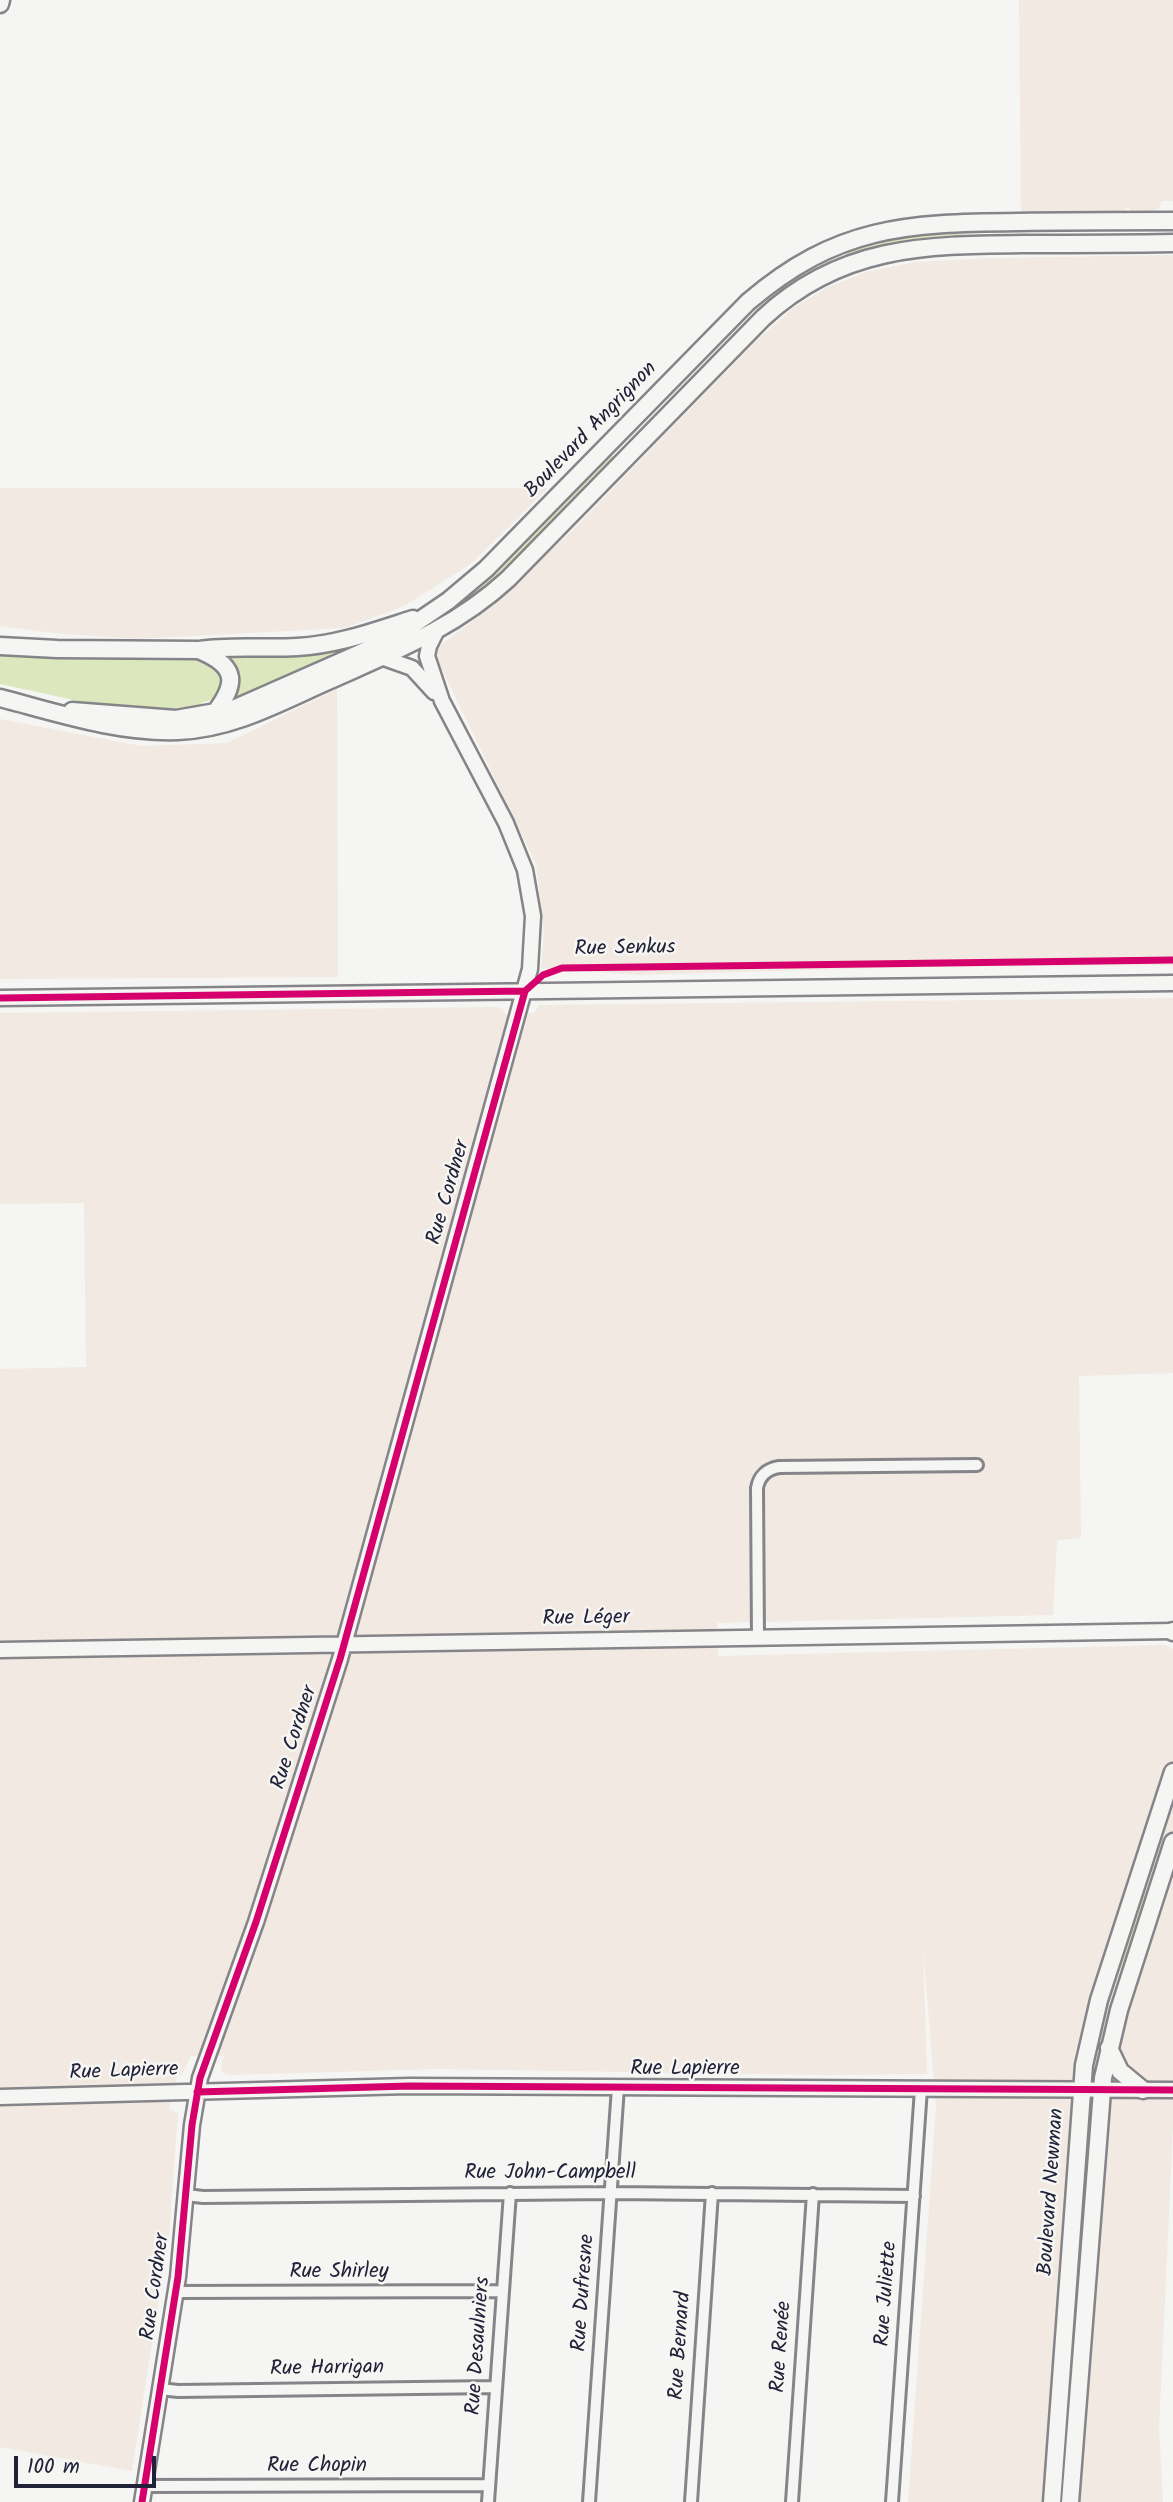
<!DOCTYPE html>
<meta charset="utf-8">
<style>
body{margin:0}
#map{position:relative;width:1173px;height:2502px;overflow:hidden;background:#f5f5f3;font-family:Kalam,sans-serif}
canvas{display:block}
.scale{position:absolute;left:14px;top:2456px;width:142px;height:32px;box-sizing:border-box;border:4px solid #22223b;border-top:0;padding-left:9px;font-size:21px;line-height:24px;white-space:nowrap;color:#22223b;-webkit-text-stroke:5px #f6f6f2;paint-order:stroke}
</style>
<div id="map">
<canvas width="1173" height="2502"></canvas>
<div class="scale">100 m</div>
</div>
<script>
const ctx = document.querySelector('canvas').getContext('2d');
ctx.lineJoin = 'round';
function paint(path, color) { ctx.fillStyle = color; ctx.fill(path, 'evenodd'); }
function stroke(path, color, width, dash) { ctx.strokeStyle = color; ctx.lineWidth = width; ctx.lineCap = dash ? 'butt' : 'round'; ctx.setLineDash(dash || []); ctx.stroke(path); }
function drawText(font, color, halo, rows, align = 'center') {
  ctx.font = font + ' Kalam,sans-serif'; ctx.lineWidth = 5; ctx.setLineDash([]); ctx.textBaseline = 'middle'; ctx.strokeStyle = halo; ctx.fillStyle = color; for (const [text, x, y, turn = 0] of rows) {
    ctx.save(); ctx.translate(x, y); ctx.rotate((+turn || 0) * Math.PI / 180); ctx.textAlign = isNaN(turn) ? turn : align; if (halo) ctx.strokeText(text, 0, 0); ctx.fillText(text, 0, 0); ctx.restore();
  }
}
paint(new Path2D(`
 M1019,0H1173V201H1162L1159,208L1153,211H1130V208H1125V211L1021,212Z
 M1173,255V965L917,967L638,975L541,968L544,934L536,864L433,651L482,614L552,546L564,539L754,343L793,308L828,287L866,272L915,262L993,258Z
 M0,488H548L472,563L404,606L345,628L135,639L54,633L0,626Z
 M337,689L338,977L0,979V719L141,746L227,743Z
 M1173,998V1373L1079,1376L1081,1538L1057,1540L1053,1615L717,1623L718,1656L1165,1645L1173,1649V2127L1159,2428L1163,2502H908L936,2107L923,1946L927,2074L821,2075L436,2069L229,2075L223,2073L221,2067L224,2056H191L182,2075H177L169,2109L178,2113L169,2234L132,2471L0,2447V1369L86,1367L84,1203L0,1204V1013L496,1007L503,1009L505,1014L534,1013L539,1005Z`), '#f1e9e2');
paint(new Path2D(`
 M1003,230L915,239L886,244L848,256L845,254L847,250C898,232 949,231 1003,230Z
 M610,454L615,458L488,586L451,614L403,639C485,594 546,520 610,454Z
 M388,635L233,704L230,701L220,654Z
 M0,655L206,660C211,664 219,669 222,675C228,691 215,701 202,702V705L145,712L120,710L0,684Z
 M1142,1891L1146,1892L1142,1914L1123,1969H1121L1129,1932Z
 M1084,2165V2208L1074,2343H1070Z`), '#dde7bd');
const minor = new Path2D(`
 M758,1638L757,1488C759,1476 767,1469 779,1467L977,1465
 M186,2195L203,2197L611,2193L914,2196
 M175,2292L503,2291
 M160,2389L178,2391L495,2387
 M144,2486L489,2485
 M488,2502L510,2193
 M589,2502L618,2087
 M691,2502L712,2193
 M792,2502L813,2194
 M892,2502L921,2089`);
const tertiary = new Path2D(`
 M381,657L412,668L434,692
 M0,998L1173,983
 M0,1650L1173,1631
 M0,2097L409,2086L1173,2090
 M142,2502L178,2277L192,2125L200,2078L256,1922L340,1659L530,969L533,916L525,870L506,823L442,701L427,656L429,646L436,632`);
const secondary = new Path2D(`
 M0,4L1,0
 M0,646L57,649L199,650C231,645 264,649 297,647C337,645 375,631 413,619
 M201,651C238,667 237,684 214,714
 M0,698C58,713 117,733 178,731C232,729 279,703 328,681C393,652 455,628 508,579L763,318C840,246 924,245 1023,244C1073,244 1123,244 1173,243
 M72,711L176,719L233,709L392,639L448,601L486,569L748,302C837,226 906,223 1018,222C1069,221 1121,221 1173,221
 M1173,1631V1632
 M1109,2048L1120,2071L1143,2090
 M1052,2502L1084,2065L1099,2000L1173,1772
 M1070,2502L1103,2078L1119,2010L1173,1842`);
stroke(minor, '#858589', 16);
stroke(tertiary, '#858589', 19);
stroke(secondary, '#858589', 21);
stroke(minor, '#f5f5f3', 10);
stroke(tertiary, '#f5f5f3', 14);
stroke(secondary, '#f5f5f3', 16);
stroke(new Path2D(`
 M0,998L525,991L543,975L562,968L1173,960
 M197,2092L409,2086L1173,2090
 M142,2502L178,2277L192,2125L200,2078L256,1922L340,1659L525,991`), '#d6006c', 7);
drawText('21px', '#22223b', '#f6f6f2', [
 ["Boulevard Angrignon",592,431,-46],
 ["Rue Senkus",625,950,-1],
 ["Rue Cordner",450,1193,-74],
 ["Rue Léger",586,1620,-1],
 ["Rue Cordner",296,1738,-72],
 ["Rue Lapierre",685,2070],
 ["Rue Lapierre",124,2073,-2],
 ["Rue John-Campbell",550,2174],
 ["Boulevard Newman",1053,2192,-86],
 ["Rue Shirley",339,2273],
 ["Rue Cordner",157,2287,-82],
 ["Rue Dufresne",585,2293,-86],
 ["Rue Juliette",888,2294,-86],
 ["Rue Desaulniers",480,2346,-86],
 ["Rue Bernard",682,2346,-86],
 ["Rue Renée",783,2347,-86],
 ["Rue Harrigan",327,2370,-1],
 ["Rue Chopin",317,2467]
]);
</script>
